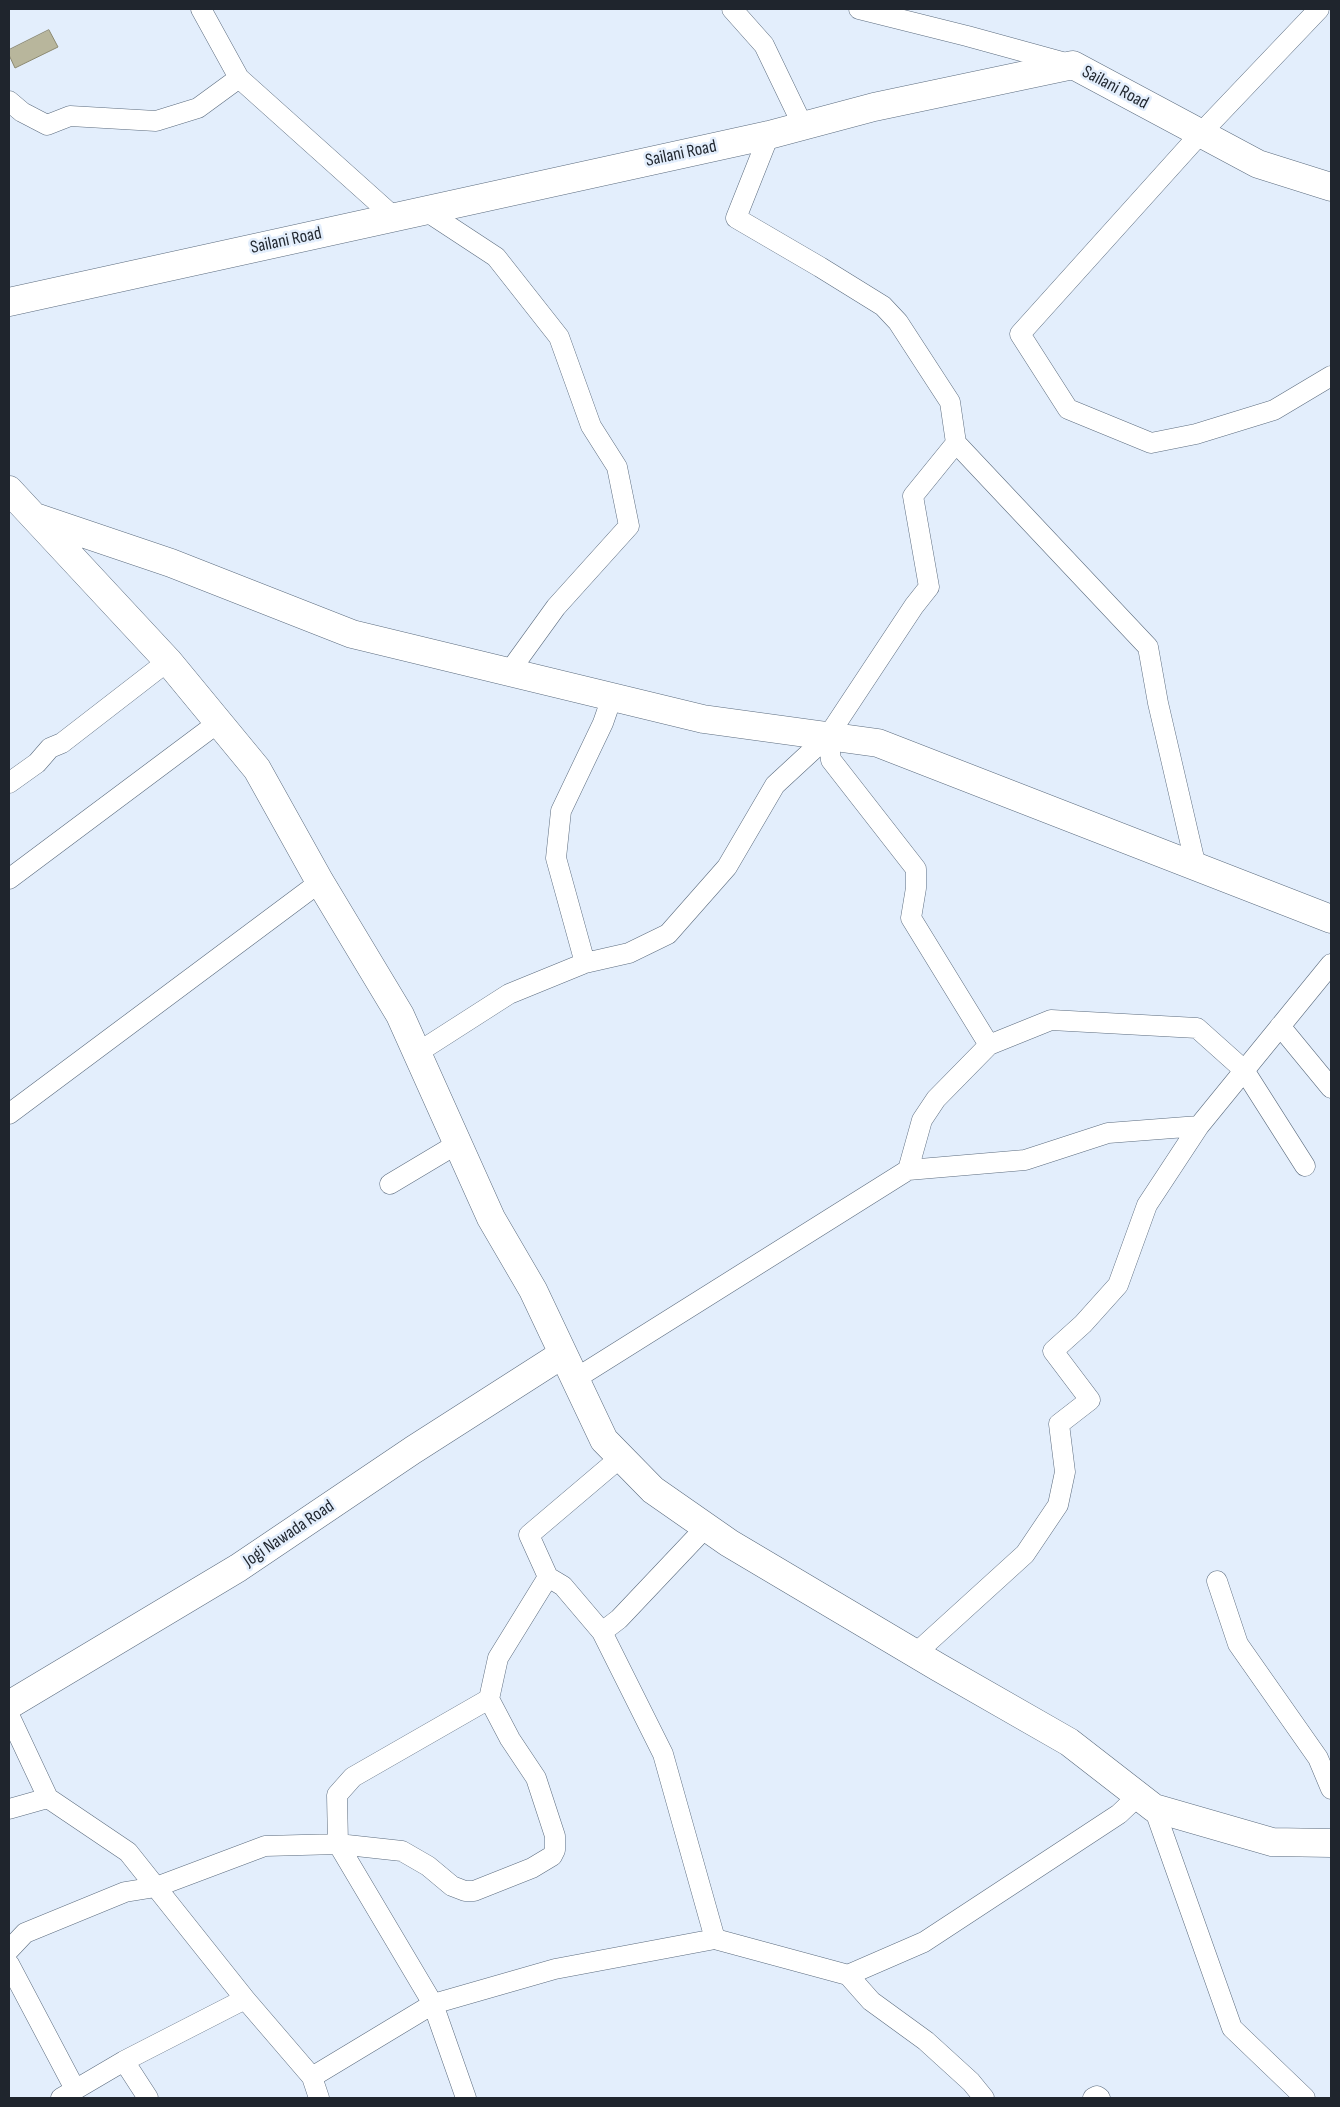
<!DOCTYPE html>
<style>
body{margin:0}
#map{position:relative;width:1340px;height:2107px;overflow:hidden;background:#e3eefc;font-family:"Sofia Sans Condensed",sans-serif}
canvas{display:block}
.frame{position:absolute;inset:0;border:10px solid #1f252d;pointer-events:none}
</style>
<div id="map">
<canvas width="1340" height="2107"></canvas>
<div class="frame"></div>
</div>
<script>
const ctx = document.querySelector('canvas').getContext('2d');
ctx.lineJoin = 'round';
function paint(path, color) { ctx.fillStyle = color; ctx.fill(path, 'evenodd'); }
function stroke(path, color, width, dash) { ctx.strokeStyle = color; ctx.lineWidth = width; ctx.lineCap = dash ? 'butt' : 'round'; ctx.setLineDash(dash || []); ctx.stroke(path); }
function drawText(font, color, halo, rows, align = 'center') {
  ctx.font = font + ' "Sofia Sans Condensed",sans-serif'; ctx.lineWidth = 5; ctx.setLineDash([]); ctx.textBaseline = 'middle'; ctx.strokeStyle = halo; ctx.fillStyle = color; for (const [text, x, y, turn = 0] of rows) {
    ctx.save(); ctx.translate(x, y); ctx.rotate((+turn || 0) * Math.PI / 180); ctx.textAlign = isNaN(turn) ? turn : align; if (halo) ctx.strokeText(text, 0, 0); ctx.fillText(text, 0, 0); ctx.restore();
  }
}
const building = new Path2D(`
 M49,30L58,47L15,68L9,55V50Z`);
paint(building, '#b8b69c');
stroke(building, '#8c8971', 1);
const street = new Path2D(`
 M201,9L239,78L394,217
 M732,9L764,45L803,126
 M859,9L967,36L1069,64
 M1319,9L1201,133L1020,334L1068,409L1151,443L1196,434L1274,410L1331,376
 M9,101L22,112L47,125L70,116L156,121L198,108L239,78
 M769,135L736,218L820,267L883,306L898,322L950,402L956,443L1148,647L1158,703L1196,867
 M426,211L496,257L559,337L591,426L617,467L629,526L556,607L509,672
 M828,736L831,760L916,869V888L911,918L989,1045
 M9,783L37,763L50,748L62,743L168,661
 M9,879L219,722
 M585,963L556,858L561,811L603,723L612,697
 M1280,1026L1331,1088
 M417,1053L509,994L585,963L629,953L668,934L727,867L775,785L828,736L914,606L929,587L913,496L956,443
 M9,1114L320,882
 M908,1170L922,1120L936,1099L989,1045L1051,1020L1197,1028L1244,1070L1305,1166
 M390,1184L457,1144
 M575,1379L908,1170L1025,1160L1108,1133L1199,1126
 M621,1457L529,1535L548,1577L563,1586L602,1632L663,1754L715,1939
 M1217,1581L1238,1644L1318,1758L1331,1789
 M602,1632L619,1619L706,1527
 M915,1654L1025,1554L1058,1505L1065,1472L1059,1424L1090,1400L1053,1351L1083,1324L1118,1285L1147,1205L1199,1126L1331,964
 M9,1715L48,1798L128,1852L245,1999L124,2061L148,2098
 M1154,1808L1232,2028L1305,2098
 M9,1809L48,1798
 M9,1950L25,1933L125,1892L156,1887L265,1846L338,1844L402,1851L428,1866L452,1886L465,1891H474L532,1868L552,1856L555,1850V1836L536,1778L510,1739L489,1699L498,1658L548,1577
 M9,1964L75,2089
 M848,1975L924,1942L1119,1814L1138,1796
 M245,1999L312,2077L319,2098
 M312,2077L433,2004L555,1969L715,1939L848,1975L871,2001L926,2041L971,2082L984,2098
 M61,2098L124,2061
 M466,2098L433,2004L338,1844L337,1795L353,1777L489,1699
 M1093,2098L1097,2096L1100,2098`);
const secondary = new Path2D(`
 M9,302L769,135L874,107L1073,65L1258,164L1331,187
 M9,490L168,661L257,769L320,882L400,1015L491,1218L533,1290L604,1440L653,1490L729,1543L938,1667L1069,1742L1154,1808L1272,1842L1331,1843
 M38,518L171,563L352,634L703,719L878,743L1331,919
 M9,1705L238,1568L413,1450L563,1354`);
stroke(street, '#5b6b7e', 21);
stroke(secondary, '#5b6b7e', 29);
stroke(street, '#fff', 20);
stroke(secondary, '#fff', 28);
drawText('18px', '#1f252d', '#e3eefc', [
 ["Sailani Road",1115,88,28],
 ["Sailani Road",681,154,-12],
 ["Sailani Road",286,241,-12],
 ["Jogi Nawada Road",289,1534,-34]
]);
</script>
